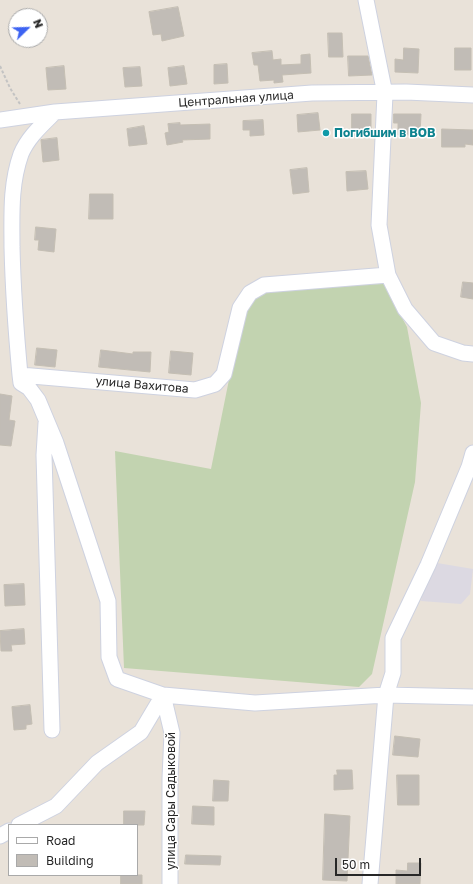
<!DOCTYPE html>
<meta charset="utf-8">
<style>
body{margin:0}
#map{position:relative;width:473px;height:884px;overflow:hidden;background:#e9e2d9;font-family:"Golos Text",sans-serif}
canvas{display:block}
.legend{position:absolute;left:8px;top:824px;width:130px;height:52px;box-sizing:border-box;background:#fff;border:1px solid #a9a9a9;margin:0;padding:5px 7px;list-style:none;font-size:12px;color:#272727}
.legend li{display:flex;align-items:center;gap:8px;height:20px}
.legend b{width:20px;border:1px solid #a9a9a9}
.north{position:absolute;left:8px;top:8px;width:40px;height:40px;box-sizing:border-box;background:#fff;border:1px solid #a9a9a9;border-radius:50%;rotate:67deg;font-size:11px;font-weight:700;line-height:16px;text-align:center;color:#272727}
.north::after{content:'';display:block;margin:auto;width:14px;height:18px;background:#3d63f2;clip-path:polygon(50% 0,100% 100%,50% 72%,0 100%)}
.scale{position:absolute;left:335px;top:858px;width:86px;height:18px;box-sizing:border-box;border:2px solid #272727;border-top:0;padding-left:5px;font-size:12px;line-height:14px;white-space:nowrap;color:#272727;-webkit-text-stroke:3px #fff;paint-order:stroke}
</style>
<div id="map">
<canvas width="473" height="884"></canvas>
<ul class="legend">
<li><b style="height:5px;background:#fff"></b>Road</li>
<li><b style="height:11px;background:#c1bcb6"></b>Building</li>
</ul>
<div class="north">N</div>
<div class="scale">50 m</div>
</div>
<script>
const ctx = document.querySelector('canvas').getContext('2d');
ctx.lineJoin = 'round';
function paint(path, color) { ctx.fillStyle = color; ctx.fill(path, 'evenodd'); }
function stroke(path, color, width, dash) { ctx.strokeStyle = color; ctx.lineWidth = width; ctx.lineCap = dash ? 'butt' : 'round'; ctx.setLineDash(dash || []); ctx.stroke(path); }
function drawText(font, color, halo, rows, align = 'center') {
  ctx.font = font + ' "Golos Text",sans-serif'; ctx.lineWidth = 3; ctx.setLineDash([]); ctx.textBaseline = 'middle'; ctx.strokeStyle = halo; ctx.fillStyle = color; for (const [text, x, y, turn = 0] of rows) {
    ctx.save(); ctx.translate(x, y); ctx.rotate((+turn || 0) * Math.PI / 180); ctx.textAlign = isNaN(turn) ? turn : align; if (halo) ctx.strokeText(text, 0, 0); ctx.fillText(text, 0, 0); ctx.restore();
  }
}
paint(new Path2D(`
 M431,562L473,569L470,594L461,604L421,601Z`), '#dcd9e2');
paint(new Path2D(`
 M384,284L407,327L421,403L415,482L372,674L359,687L124,668L115,451L211,469L242,315L246,304L265,289L322,285Z`), '#c2d3b0');
const building = new Path2D(`
 M178,7L184,36L162,41L161,34L153,35L149,12Z
 M328,33H342L343,57H329Z
 M404,48L419,49L418,73L395,72V59L403,60Z
 M455,48H471V70H455Z
 M272,51L273,60L281,59V65L301,64V55L310,54L311,73L282,75L283,82L274,83V80L260,81L258,65H254L252,53Z
 M348,56H368L372,75L349,76Z
 M227,64L228,83L214,84V65Z
 M64,66L66,89L48,90L46,68Z
 M184,66L187,84L170,86L168,68Z
 M140,67L142,86L125,87L123,68Z
 M318,113L320,130L298,132L297,115Z
 M352,114H371V136H352Z
 M394,114H421L420,135H398V123H394Z
 M263,120L264,135L250,136V130H243V121Z
 M180,123V125L210,124V139L182,140L183,142L167,145L165,133L169,132L168,124Z
 M144,126L147,144L129,146L127,129Z
 M442,129L473,130V145L465,144V147H442Z
 M57,138L59,160L43,162L41,140Z
 M307,168L309,192L293,194L290,170Z
 M366,171L368,189L347,191L346,172Z
 M90,194H113V219H89Z
 M36,227L56,229L54,252L38,250L39,240H35Z
 M463,282L473,283V299L461,297Z
 M37,348L57,350L55,367L35,365Z
 M101,350L133,354V352H151L150,372L99,367Z
 M171,351L193,353L191,375L169,373Z
 M0,394L12,396L9,420L15,421L11,446L0,445Z
 M24,584L25,605L5,606L4,585Z
 M24,629L25,644L11,645L12,651H1L0,631Z
 M30,705L32,724L26,725V729L14,730L12,707Z
 M395,736L420,739L418,757L393,755Z
 M337,770H352L353,789L334,790V775H337Z
 M397,775H419V805H398Z
 M214,780L229,781L228,801H213Z
 M193,806L214,807V825L192,824Z
 M124,811H145L144,825H124Z
 M325,814L350,816L347,881L323,880Z
 M186,855L221,856L220,865L185,864Z
 M408,863H421L420,884H396V870L407,871Z
 M121,875H142V884H121Z`);
paint(building, '#c1bcb6');
stroke(building, '#c4beb3', 1);
const minor = new Path2D(`
 M366,0L385,94L379,225L388,275L405,309L434,343L463,353L473,354
 M55,112C42,125 28,137 21,154C10,185 12,216 12,247C13,290 16,332 20,375L21,383L29,388L38,400L56,443L108,601L109,657L117,679L163,695L172,733L170,778V884
 M0,120L55,112L312,93L406,92L473,95
 M20,375L195,390L215,384L224,374L240,308L250,293L264,285L388,275
 M46,423L44,455L52,730
 M19,825L56,806L97,763L141,732L163,695L255,703L386,695L393,673V638L428,565L469,467L473,453
 M0,836L9,831
 M370,884L386,695L473,697`);
stroke(minor, '#ced2e0', 17);
stroke(new Path2D(`
 M0,66L10,88L20,104`), '#c3c3c3', 2, [3, 2]);
stroke(minor, '#fff', 15);
for (const [x, y, r, color] of [
 [326,133,4,"#0f9aa8"]
]) { const dot = new Path2D(); dot.arc(x, y, r, 0, 2 * Math.PI); ctx.fillStyle = color; ctx.fill(dot); stroke(dot, '#fff', 1.5); }
drawText('12px', '#272727', '#fff', [
 ["Центральная улица",236,99,-4],
 ["улица Вахитова",142,385,5],
 ["улица Сары Садыковой",171,801,-90]
]);
drawText('bold 12px', '#0d838f', '#fff', [
 ["Погибшим в ВОВ",334,133]
], 'left');
</script>
